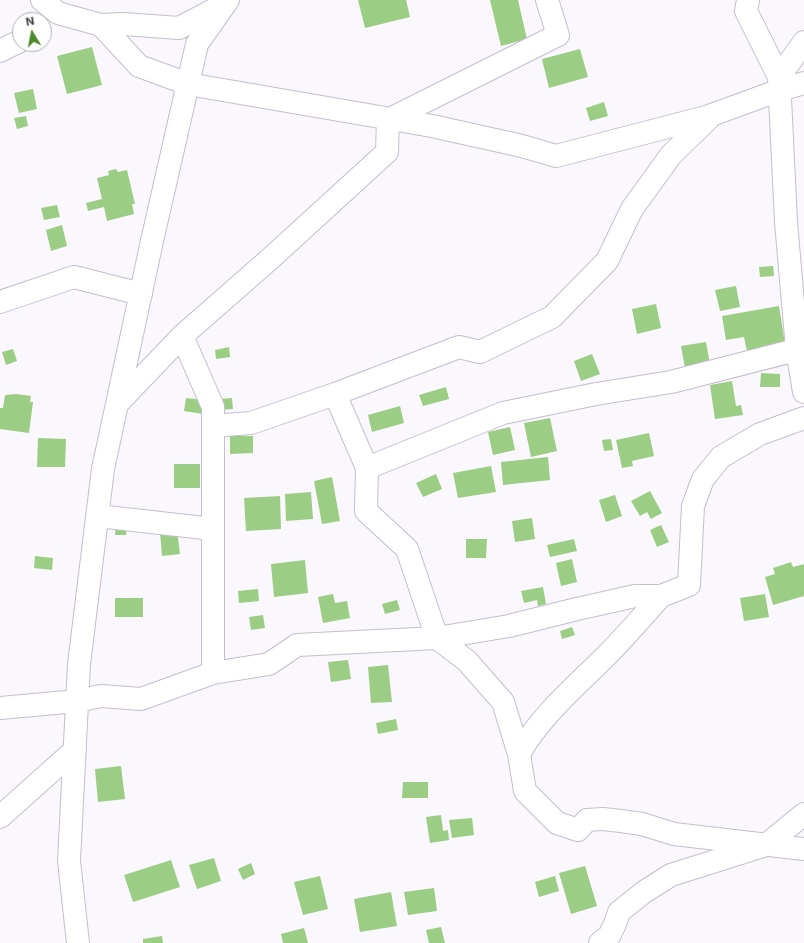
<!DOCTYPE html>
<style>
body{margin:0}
#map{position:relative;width:804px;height:943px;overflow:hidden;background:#faf7fd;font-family:Inter,sans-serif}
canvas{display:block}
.north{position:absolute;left:12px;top:12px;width:40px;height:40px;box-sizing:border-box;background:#fff;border:1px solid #b1b0b2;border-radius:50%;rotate:350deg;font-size:11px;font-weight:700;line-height:16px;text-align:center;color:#3c393f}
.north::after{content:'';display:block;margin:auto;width:14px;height:18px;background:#4e8a29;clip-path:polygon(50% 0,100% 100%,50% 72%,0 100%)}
</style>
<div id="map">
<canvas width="804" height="943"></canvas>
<div class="north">N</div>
</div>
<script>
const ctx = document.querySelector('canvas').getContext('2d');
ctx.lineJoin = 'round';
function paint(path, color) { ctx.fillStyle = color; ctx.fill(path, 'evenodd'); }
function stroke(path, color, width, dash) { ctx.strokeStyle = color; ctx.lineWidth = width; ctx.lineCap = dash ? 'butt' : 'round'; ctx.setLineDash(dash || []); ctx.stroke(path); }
paint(new Path2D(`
 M358,0H406L410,17L365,28Z
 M490,0H518L527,39L501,46Z
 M92,47L102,85L67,94L57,56Z
 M580,49L588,77L549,88L542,59Z
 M33,89L37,109L19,113L14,93Z
 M604,102L608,116L590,121L586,108Z
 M26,116L28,126L17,129L14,118Z
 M116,169L118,172L127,170L135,204H132L134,214L107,221L104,207L88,211L86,203L102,199L97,178L109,175L108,171Z
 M57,205L60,217L44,220L41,208Z
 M62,225L67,246L51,251L46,230Z
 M773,266L774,276L760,277L759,267Z
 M736,286L740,307L720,311L715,290Z
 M656,304L661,328L637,334L632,309Z
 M779,306L786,350L748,356L744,337L726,340L722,316Z
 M706,342L710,364L685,368L681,346Z
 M229,347L230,357L216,359L215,350Z
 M13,349L17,361L6,365L2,352Z
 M592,354L600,374L581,381L574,361Z
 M761,373L780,374V387H760Z
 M732,381L736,406L741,405L743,415L715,419L710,385Z
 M446,387L449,399L423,406L419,395Z
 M16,394L31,396L30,402H33L29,433L0,429V408H3L5,395Z
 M186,398L205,400L203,414L184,411Z
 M232,398L233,409L221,410L220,399Z
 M400,406L404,423L372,432L368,415Z
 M550,418L557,451L531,457L524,423Z
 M510,427L515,450L493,455L488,432Z
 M649,433L654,456L632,461L633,466L622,468L616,440Z
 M230,436H253V453L230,454Z
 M38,438L66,439L65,467H37Z
 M611,439L613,450L604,451L602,440Z
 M548,457L550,480L503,485L501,462Z
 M174,464H200V488H174Z
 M491,466L496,492L458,498L453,473Z
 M436,474L442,489L423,497L416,483Z
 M332,477L340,521L322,524L314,481Z
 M650,491L662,513L651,519L647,512L640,516L631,501Z
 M311,492L313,519L286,521L285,494Z
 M615,495L622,516L606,522L599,500Z
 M280,496L281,529L246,531L244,498Z
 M532,518L535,539L515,542L512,521Z
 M116,525L127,526L126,535H115Z
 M661,525L669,542L657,547L650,530Z
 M177,530L180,554L162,556L160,532Z
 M466,539H487L486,558H466Z
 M574,539L577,551L550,557L547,545Z
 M35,556L53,558L52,570L34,568Z
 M572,559L577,582L561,586L556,563Z
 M305,560L308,593L274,597L271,564Z
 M791,562L793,567L804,564V596L773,605L765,577L775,574L773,568Z
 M543,587L546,604L538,606L537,600L524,603L521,591Z
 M258,589L259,601L239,603L238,591Z
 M333,594L335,603L347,601L350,618L323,623L318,597Z
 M765,594L769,617L744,621L740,598Z
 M115,598H143V617H115Z
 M397,600L400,610L385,614L382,604Z
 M263,615L265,628L251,630L249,617Z
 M572,627L575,635L562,639L560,631Z
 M348,660L351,679L331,682L328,662Z
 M388,665L392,702L371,703L368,667Z
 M396,719L398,730L378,734L376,723Z
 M121,766L125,799L98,802L95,769Z
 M403,782H428V798H402Z
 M441,815L443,831L448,830L449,840L430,843L426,817Z
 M472,818L474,835L452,838L449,820Z
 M214,858L221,881L197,889L189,865Z
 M171,860L180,887L133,902L124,875Z
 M251,863L255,874L243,880L238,869Z
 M585,866L597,906L571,914L559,873Z
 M320,876L328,909L303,915L294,882Z
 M555,876L559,891L539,897L535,882Z
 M434,888L437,911L408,915L404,892Z
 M391,892L397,926L360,932L354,899Z
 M441,927L445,943H429L426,930Z
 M304,928L308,943H283L281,934Z
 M162,936L163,943H143V939Z`), '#9ccd84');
const minor = new Path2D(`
 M42,0L58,13L101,25L123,24L179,28L221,6
 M547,0L558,35
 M748,0L746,11L779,77
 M101,25L139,66L188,84L432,126L522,146L556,156L706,117L780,90L804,83
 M804,42L779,77L786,222L797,349L804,392
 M0,51L20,41
 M0,302L74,277L141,294
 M335,394L459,347L480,352L552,317L607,261L632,209L671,155L709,118
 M118,403L182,336L271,258L387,152L388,120L558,35
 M367,468L503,413L596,394L671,382L804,348
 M98,516L213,529
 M437,638L509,626L577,609L635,596H661L689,585L693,506L703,479L721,457L760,434L804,418
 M437,638L467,661L503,702L519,754L525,791L557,823L578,830L587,820L603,819L621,821L642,824L674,834L804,849
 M213,673L269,664L297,645L437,638L407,549L366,511L367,468L335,394L251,423L213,426
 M0,708L77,701L101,696L141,699L213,673V407L182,336
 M519,754C541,715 575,687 606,656C625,637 643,616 661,596
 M0,817L75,750
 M78,943L69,861L79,664L103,469L152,241L197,44L228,0
 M600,943L609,936L615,924L619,912L644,892L671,875L766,845L804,814`);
stroke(minor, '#c6bdcd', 24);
stroke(minor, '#fff', 22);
</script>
